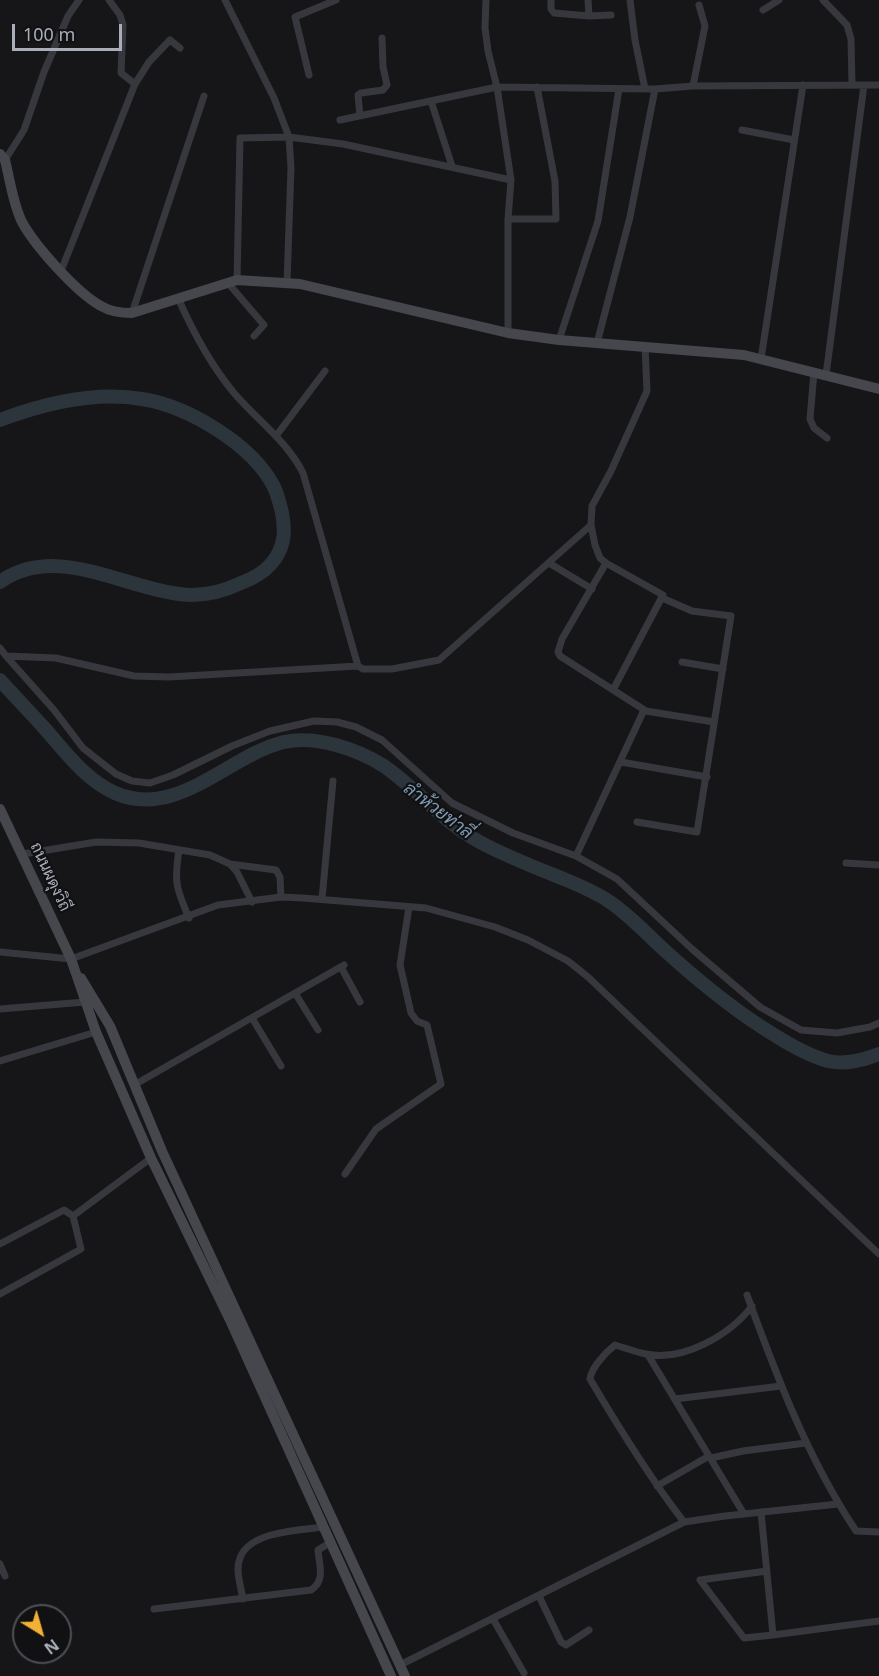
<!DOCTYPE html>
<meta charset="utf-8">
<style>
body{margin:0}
#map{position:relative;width:879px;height:1676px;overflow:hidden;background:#161618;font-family:"Noto Sans",sans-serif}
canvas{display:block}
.north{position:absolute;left:12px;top:1604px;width:60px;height:60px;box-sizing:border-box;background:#111113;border:2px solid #4d4f55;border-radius:50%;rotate:143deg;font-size:16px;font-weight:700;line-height:24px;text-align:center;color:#a8adb8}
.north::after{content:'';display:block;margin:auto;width:21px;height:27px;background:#f2b134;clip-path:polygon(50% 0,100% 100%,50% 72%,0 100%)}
.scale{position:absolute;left:12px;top:24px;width:110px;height:27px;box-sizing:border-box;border:3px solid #a8adb8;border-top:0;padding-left:8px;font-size:18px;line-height:21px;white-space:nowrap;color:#a8adb8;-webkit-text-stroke:4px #111113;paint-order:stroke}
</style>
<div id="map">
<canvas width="879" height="1676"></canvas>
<div class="north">N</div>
<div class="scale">100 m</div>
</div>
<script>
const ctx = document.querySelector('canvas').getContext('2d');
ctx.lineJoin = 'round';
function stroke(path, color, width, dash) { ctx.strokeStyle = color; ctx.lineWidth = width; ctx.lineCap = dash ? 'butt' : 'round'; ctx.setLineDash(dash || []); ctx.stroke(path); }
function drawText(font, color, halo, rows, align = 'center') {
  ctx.font = font + ' "Noto Sans",Sarabun,sans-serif'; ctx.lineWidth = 4.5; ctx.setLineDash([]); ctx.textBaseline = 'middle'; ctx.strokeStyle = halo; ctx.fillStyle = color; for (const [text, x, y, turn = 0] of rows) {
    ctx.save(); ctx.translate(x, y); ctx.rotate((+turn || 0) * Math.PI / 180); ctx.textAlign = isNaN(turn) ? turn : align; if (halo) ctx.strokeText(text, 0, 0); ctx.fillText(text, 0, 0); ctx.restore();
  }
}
stroke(new Path2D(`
 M0,420C45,403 94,391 142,399C188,406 253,445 274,487C278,495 280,505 282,513C286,533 284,549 271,564C263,573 252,579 241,583C222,592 200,597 179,594C121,587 55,543 0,582
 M0,680C15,697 31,713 46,730C66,753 86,780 115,793C177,820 229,755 284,742C316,735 357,749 384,766C417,789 442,821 478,841C503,855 531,866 559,877C576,884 594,891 610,902C629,915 644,931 661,947C697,980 734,1011 776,1036C792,1046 810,1056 828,1061C846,1065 863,1060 879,1054`), '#2c353c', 14);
stroke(new Path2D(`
 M109,0L120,15L123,25L121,73L135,84
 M225,0L274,98L289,137L291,168L287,283
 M486,0L485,28L488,51L497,87L511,180L508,219V333
 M551,0V9L554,13L589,16L588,0
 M630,0L635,40L645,89
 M823,0L847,25L851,39L852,85
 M763,10L779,0
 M589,16L611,15
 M309,75L295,17L336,0
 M693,86L705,26L699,5
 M431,101L452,166
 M360,116L358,95L361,93L383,90L387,85L383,67L382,38
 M340,120L497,87L655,89L693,86L879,85
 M742,130L794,140
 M5,160L24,130L44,72L68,16L79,0
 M508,219H556L555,181L537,87
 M61,271L135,84L149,62L170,40L180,48
 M237,280L240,138L289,137L343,144L511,180
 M228,283L264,325L254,336
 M132,313L204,96
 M559,340L598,221L619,89
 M597,343L630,217L655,89
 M761,359L803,85
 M814,372L810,419L814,428L827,438
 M826,375L864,85
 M276,436L325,371
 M549,563L592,589
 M606,563L562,639L558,652L560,656L646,711L714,722
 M0,648L6,656L56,658L134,676L169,677L358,666L303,473C287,441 257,420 234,393C210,364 193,332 178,298
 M6,656L54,710L83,748L116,774L132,781L150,783L173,775L232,746L270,731L314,721L337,722L356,727L382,740L452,803L513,833L576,856L617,879L692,949L760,1007L801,1030L837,1033L870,1027L879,1023
 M682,662L723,669
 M358,666L363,669H392L439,660L591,525
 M613,690L663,595L606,563L600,558L595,545L591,525L592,506L611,471L647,391L645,346
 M621,762L707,777
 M637,822L697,832L731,616L692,611L662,598
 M179,850C174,882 176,888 189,918
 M23,854L96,842L139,843L210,855L230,864L237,872L252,902
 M576,856L644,710
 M846,863L879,865
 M230,864L276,870L280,877L281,897
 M322,899L333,781
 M0,952L71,959L218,905L281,897L303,898L426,908L495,927L528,940L568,961L588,977L879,1254
 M341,967L360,1002
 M295,993L318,1030
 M0,1009L85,1002
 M252,1018L281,1066
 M0,1061L96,1032
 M134,1085L344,965
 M345,1174L376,1129L441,1084L427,1025L417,1021L411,1013L400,965L409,907
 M0,1244L64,1210L73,1216L151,1158
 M0,1294L81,1249L73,1216
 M747,1295C777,1377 807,1457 856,1531L879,1532
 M648,1355L744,1514
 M675,1399L781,1386
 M711,1458L743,1451L806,1443
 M657,1486L709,1456
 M761,1512L773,1635L879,1621
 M684,1522C649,1477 619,1428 590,1379C591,1368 606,1352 615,1345C625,1348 636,1352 646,1354C683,1362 730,1335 752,1306
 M0,1564L5,1576
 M767,1571L700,1580L744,1638L773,1635
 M539,1596L561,1642L566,1645L589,1630
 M243,1599C241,1587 235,1570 240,1558C250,1531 300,1530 324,1527
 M154,1609L311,1590C326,1580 319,1565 318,1550L331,1542
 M493,1619L524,1673
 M400,1665L684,1522L725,1516L838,1504`), '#37383d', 7);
stroke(new Path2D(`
 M0,154L5,160C10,180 13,204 22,222C35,246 77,293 101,306C111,312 121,313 132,313L237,280L300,284L508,333L559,340L744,355L879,389
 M0,809L71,959L96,1032L151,1158L230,1320L391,1676
 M81,978L110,1026L162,1151L405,1676`), '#45474d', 10);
drawText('16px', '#a8adb8', '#111113', [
 ["ถนนผดุงวิถี",50,877,65]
]);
drawText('italic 18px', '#7f9bb3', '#111113', [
 ["ลำห้วยท่าลี่",438,811,37]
]);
</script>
